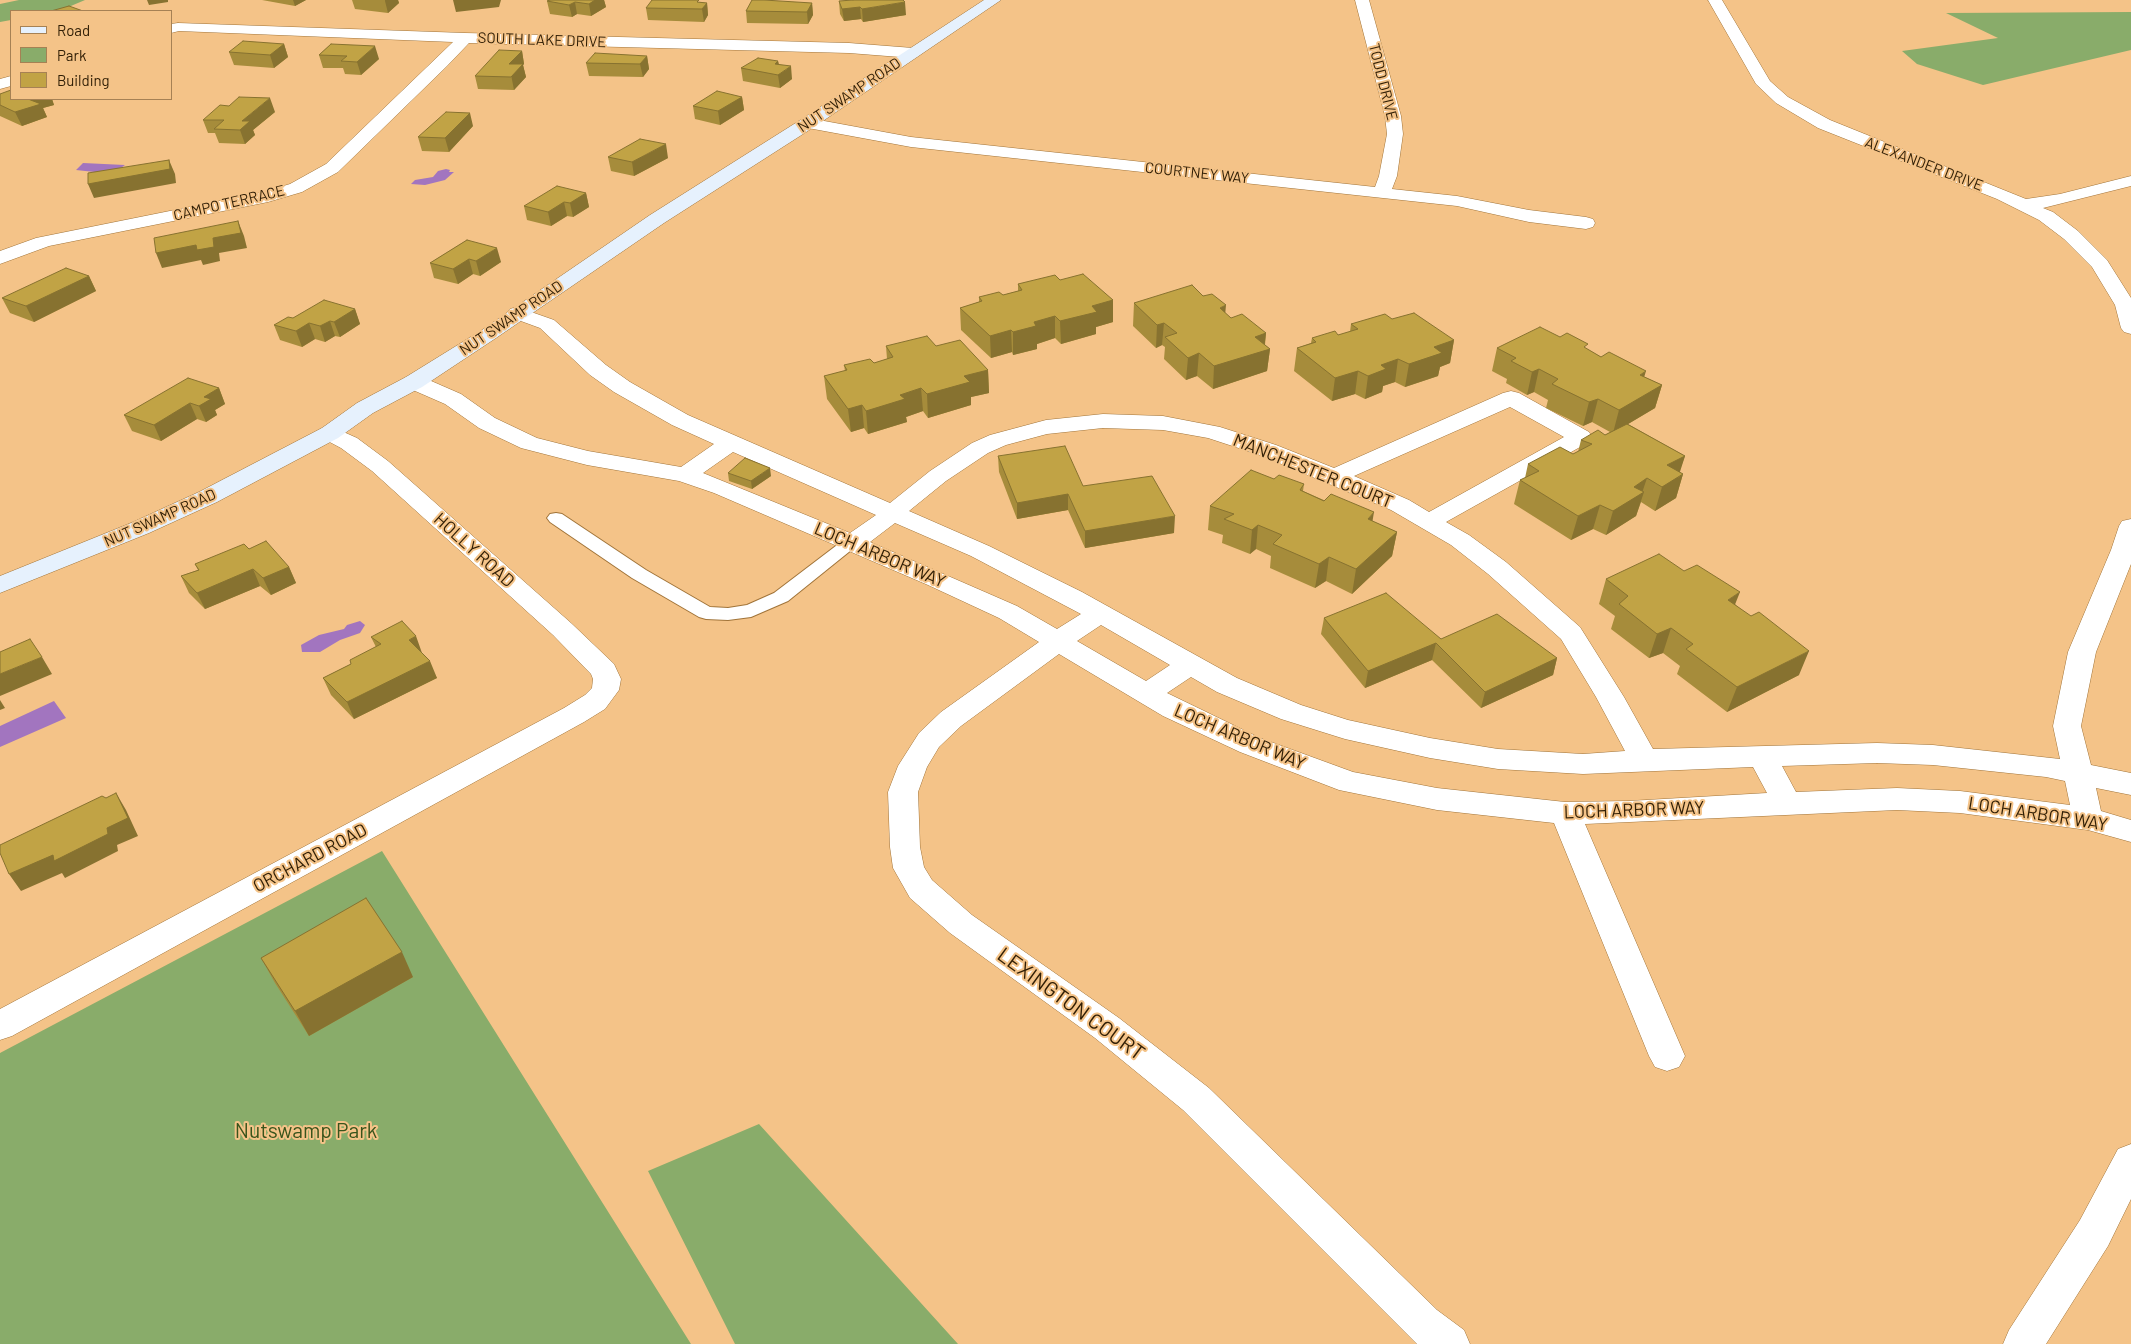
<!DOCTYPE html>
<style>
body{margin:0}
#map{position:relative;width:2131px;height:1344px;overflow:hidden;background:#f4c388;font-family:Barlow,sans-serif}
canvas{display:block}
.legend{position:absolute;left:10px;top:10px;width:162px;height:90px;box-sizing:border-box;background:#f4c388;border:1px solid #a68154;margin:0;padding:6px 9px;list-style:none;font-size:15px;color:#301e05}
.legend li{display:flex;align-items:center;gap:10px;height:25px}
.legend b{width:25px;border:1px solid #a68154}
</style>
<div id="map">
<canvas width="2131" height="1344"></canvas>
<ul class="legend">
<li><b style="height:6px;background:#e6f1fd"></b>Road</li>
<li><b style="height:14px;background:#89ac6a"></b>Park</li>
<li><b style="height:14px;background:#c1a345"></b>Building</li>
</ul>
</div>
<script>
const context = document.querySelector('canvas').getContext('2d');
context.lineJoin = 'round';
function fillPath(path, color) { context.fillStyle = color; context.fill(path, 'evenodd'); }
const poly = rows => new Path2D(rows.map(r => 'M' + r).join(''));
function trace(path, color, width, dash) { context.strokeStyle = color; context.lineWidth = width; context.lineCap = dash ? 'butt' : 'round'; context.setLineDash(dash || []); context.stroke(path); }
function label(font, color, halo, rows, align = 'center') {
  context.font = font + ' Barlow,sans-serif'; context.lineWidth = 4; context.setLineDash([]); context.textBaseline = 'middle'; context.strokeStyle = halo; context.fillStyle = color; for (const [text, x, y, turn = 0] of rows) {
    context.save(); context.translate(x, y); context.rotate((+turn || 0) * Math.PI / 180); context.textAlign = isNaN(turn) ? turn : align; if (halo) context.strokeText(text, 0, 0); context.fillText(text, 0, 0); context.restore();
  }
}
fillPath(poly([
 [19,0,85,0,59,11,11,11,11,20,0,22,0,4],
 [2131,12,2131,50,1983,85,1917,64,1902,51,1998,38,1946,13],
 [382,851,691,1344,0,1344,0,1053],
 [759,1124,958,1344,735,1344,648,1171]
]), '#89ac6a');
fillPath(poly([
 [83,163,125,165,118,170,104,173,76,170],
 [446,169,450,170,449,172,454,172,445,180,425,185,411,184,415,180,433,177,438,171],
 [360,621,365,625,360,633,340,640,320,652,302,652,301,645,319,635,344,629,347,625],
 [54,701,66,718,0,747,0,726]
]), '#a275bf');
const service = poly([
 [556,513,562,514,646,570,710,607,728,608,747,605,774,593,845,539,851,537,857,539,860,543,788,601,751,617,728,620,706,619,699,617,632,578,550,522,547,518,550,514,556,513]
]);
const minor = poly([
 [1355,0,1369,0,1401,116,1403,134,1397,176,1392,189,1457,196,1529,210,1586,217,1593,219,1595,223,1593,227,1586,229,1529,222,1457,206,911,147,808,128,802,127,800,123,802,119,808,118,911,137,1375,187,1379,176,1387,134,1385,116,1355,0],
 [1708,0,1722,0,1770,81,1788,97,1830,120,2026,199,2060,194,2131,176,2131,186,2043,208,2053,212,2078,231,2107,260,2131,298,2131,334,2124,332,2121,328,2115,305,2092,267,2064,239,2039,220,1997,199,1818,128,1776,103,1756,84,1708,0],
 [178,23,465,33,849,43,913,48,918,50,921,53,918,56,913,58,849,53,469,43,447,66,338,172,302,192,268,202,49,246,0,264,0,251,36,238,264,192,290,184,326,164,453,42,179,31,171,33,171,24,178,23],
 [11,76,11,86,0,89,0,79,11,76],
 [517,307,554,320,606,365,630,382,688,415,890,503,930,471,972,443,990,435,1046,420,1103,414,1163,416,1220,427,1276,445,1334,468,1503,393,1511,391,1519,393,1589,432,1592,437,1589,442,1446,522,1469,535,1506,562,1580,627,1624,697,1653,749,1877,743,1933,745,2060,759,2053,726,2068,652,2111,550,2119,526,2122,521,2131,519,2131,564,2096,652,2081,726,2091,765,2131,773,2131,795,2096,788,2101,811,2131,820,2131,842,2088,830,1960,813,1897,810,1585,824,1685,1056,1679,1067,1667,1071,1655,1067,1649,1056,1554,823,1437,810,1339,790,1240,752,1163,716,1059,654,961,726,939,747,927,767,918,792,920,847,924,867,932,880,972,915,1119,1018,1209,1088,1437,1310,1464,1330,1470,1344,1417,1344,1183,1110,1095,1038,950,933,910,898,893,868,890,847,888,792,898,766,919,733,941,712,1039,642,999,618,928,585,714,493,679,481,587,465,521,448,479,428,445,404,406,387,403,382,406,377,414,375,422,377,461,394,495,418,537,438,588,451,681,467,714,444,672,425,614,392,590,375,540,328,510,317,507,313,510,309,517,307],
 [1510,407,1564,437,1429,512,1409,500,1354,476,1510,407],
 [1103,428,1163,430,1208,438,1260,455,1391,510,1451,545,1488,574,1561,639,1596,697,1625,751,1583,754,1498,749,1430,738,1348,720,1301,705,1237,678,1082,592,989,546,909,511,946,481,988,453,1006,445,1047,434,1103,428],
 [733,452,876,515,850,533,703,473,733,452],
 [895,523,971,556,1081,614,1057,629,1017,606,870,542,895,523],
 [1101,625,1170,665,1146,681,1077,641,1101,625],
 [1191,677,1217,692,1281,719,1345,739,1430,758,1498,769,1583,774,1753,767,1767,793,1629,801,1565,802,1437,788,1353,772,1260,738,1167,693,1191,677],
 [1877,763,1933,765,2046,777,2065,781,2070,805,1960,791,1897,788,1796,792,1782,766,1877,763],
 [330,426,357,438,388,461,571,623,614,664,621,679,619,690,605,709,584,722,12,1036,0,1040,0,1009,564,708,585,695,592,688,593,679,591,674,553,635,372,471,341,448,322,438,319,433,322,428,330,426],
 [2131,1144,2131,1199,2108,1246,2046,1344,2003,1344,2009,1330,2080,1220,2118,1149,2131,1144]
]);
const secondary = poly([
 [984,0,1001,0,814,127,664,223,496,338,422,387,373,413,338,438,217,502,149,533,0,593,0,576,131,523,199,492,322,428,357,403,406,377,482,330,650,215,802,119,984,0]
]);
trace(service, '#a17439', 2);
trace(minor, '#a17439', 1);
trace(secondary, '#a17439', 1);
fillPath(service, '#fff');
fillPath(minor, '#fff');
fillPath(secondary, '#e6f1fd');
fillPath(poly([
 [262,0,306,0,295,6],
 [352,0,398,0,399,3,388,13,355,9],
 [550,0,604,0,606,7,591,16,577,14,572,17,550,14,547,1],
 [839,1,906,15,863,22,861,19,844,21,840,14],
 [699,2,707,3,708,15,704,22,648,20,646,8],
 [812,3,813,15,808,24,747,23,746,11],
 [284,44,288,57,274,68,234,65,229,52],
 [331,44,379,59,361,75,345,74,343,68,323,68,319,55],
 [522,51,524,64,523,65,526,77,514,90,478,89,475,76],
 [647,56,649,69,643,77,589,76,586,63],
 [778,61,779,64,792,79,780,88,743,81,741,68],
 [0,94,11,99,52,99,54,105,43,108,47,117,22,126,0,116],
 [742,97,744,110,720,125,695,119,693,106],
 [275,112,253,130,255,135,245,144,219,143,215,133,208,133,203,120],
 [473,126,449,152,422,151,418,137],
 [608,157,668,158,634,176,611,171],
 [586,193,589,207,573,217,567,216,551,226,527,220,524,206],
 [467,240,501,262,480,276,473,274,458,284,434,278,430,263],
 [89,276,96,291,34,322,10,313,2,298],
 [1060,280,1113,300,1113,322,1096,327,1096,334,1061,344,1055,338,1037,344,1037,349,1013,355,1012,352,991,358,961,330,960,308,979,302,979,297,1003,295,1018,291,1018,284],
 [1203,296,1231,318,1266,333,1265,345,1270,349,1267,371,1213,389,1197,376,1186,380,1164,359,1165,347,1162,345,1156,348,1133,326,1134,303],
 [355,309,360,324,340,337,335,336,325,342,315,339,302,347,280,340,274,325,293,318],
 [1392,319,1454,340,1450,363,1440,367,1438,376,1405,387,1395,382,1383,386,1382,392,1365,399,1355,394,1332,401,1294,371,1297,348,1311,343,1312,338,1338,335,1350,332,1351,324],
 [886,346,936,346,988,370,989,393,971,397,971,405,928,418,923,411,906,417,907,422,868,434,864,428,851,432,827,399,824,376,845,371,844,365,874,363,887,359],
 [1497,348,1587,349,1601,357,1662,385,1655,408,1628,424,1685,456,1679,472,1683,474,1676,498,1655,511,1641,502,1636,516,1606,535,1593,529,1571,540,1514,504,1520,480,1525,478,1528,464,1573,454,1578,452,1581,440,1605,435,1610,432,1592,422,1583,426,1546,408,1548,400,1534,392,1527,395,1506,383,1507,379,1492,371],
 [219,388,225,404,215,410,217,415,206,422,197,419,161,441,132,431,124,415],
 [998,456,1083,486,1174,533,1085,548,1068,510,1017,519,999,472],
 [728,473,771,476,752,489,729,481],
 [1274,479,1304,484,1303,491,1397,532,1392,556,1352,594,1326,581,1315,588,1270,568,1271,556,1256,549,1250,554,1222,543,1223,535,1208,530,1210,506],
 [249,549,289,567,296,583,271,595,260,586,205,609,189,593,181,576,198,570,195,564],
 [1606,579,1735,604,1799,675,1727,712,1677,674,1680,666,1663,653,1649,658,1611,629,1615,616,1599,604],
 [1324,618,1441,639,1557,658,1553,675,1481,708,1432,660,1365,688,1321,634],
 [371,637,422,653,437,678,354,719,331,695,323,678,351,664,376,647],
 [261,958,413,977,309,1036,275,983]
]), '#a68c3b');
fillPath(poly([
 [147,0,168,0,168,2,149,5],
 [293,0,306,0,295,6],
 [385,0,398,0,399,3,388,13,385,1],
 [453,0,501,0,499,7,456,12],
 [595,0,604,0,606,7,591,16,589,4],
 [575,2,577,14,572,17,569,5],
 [905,2,906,15,863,22,862,9],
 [707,3,708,15,704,22,702,9],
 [812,3,813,15,808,24,807,12],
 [860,7,861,19,844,21,842,9],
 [284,44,288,57,274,68,270,55],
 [375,46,379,59,361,75,357,62],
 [522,51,524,64,523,65,526,77,514,90,509,64],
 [647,56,649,69,643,77,640,64],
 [778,61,780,74,791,66,792,79,780,88,778,75,775,64],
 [742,97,744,110,720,125,718,111],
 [270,98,275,112,253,130,255,135,245,144,240,130,242,121],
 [26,99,52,99,54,105,43,108,47,117,22,126,15,112],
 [470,113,473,126,449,152,445,138],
 [666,144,668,158,634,176,632,162],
 [169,160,175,174,176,183,94,198,88,184],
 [586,193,589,207,573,217,570,203],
 [564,202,567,216,551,226,548,212],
 [238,221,244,236,247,248,219,253,220,261,203,265,201,260,162,268,156,253,213,238],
 [497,248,501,262,480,276,476,261],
 [469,259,473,274,458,284,453,269],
 [89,276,96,291,34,322,26,306],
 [1113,300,1113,322,1096,327,1096,334,1061,344,1060,321,1092,306],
 [1226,305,1224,327,1220,308],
 [355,309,360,324,340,337,334,322],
 [1055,316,1055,338,1037,344,1037,349,1013,355,1013,332,1034,322],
 [330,321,335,336,325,342,320,326],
 [309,323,315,339,302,347,296,331],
 [1164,323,1162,345,1156,348,1157,325],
 [1011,330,1012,352,991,358,990,336],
 [1266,333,1264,350,1270,349,1267,371,1213,389,1214,366,1255,337],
 [1454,340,1450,363,1440,367,1438,376,1405,387,1409,364,1434,347],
 [1199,353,1197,376,1186,380,1188,358],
 [1398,359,1395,382,1383,386,1382,392,1365,399,1368,376,1381,365],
 [1539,369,1534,392,1527,395,1532,372],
 [988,370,989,393,971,397,971,405,928,418,927,394,964,376],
 [1358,371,1355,394,1332,401,1335,378],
 [1646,371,1639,394,1640,375],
 [1662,385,1655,408,1613,433,1619,410],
 [219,388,225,404,215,410,217,415,206,422,199,406,204,397],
 [921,388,923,411,906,417,907,422,868,434,866,411,900,395],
 [1598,399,1592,422,1583,426,1589,402],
 [190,403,197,419,161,441,154,425],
 [862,405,864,428,851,432,848,409],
 [1685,456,1678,478,1683,474,1676,498,1655,511,1662,487,1667,465],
 [770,468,771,476,752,489,751,481],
 [1647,478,1642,493,1644,492,1636,516,1606,535,1613,511,1634,487],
 [1068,494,1068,510,1017,519,1017,503],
 [1600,505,1593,529,1571,540,1578,516],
 [1374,512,1370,536,1368,519],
 [1175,516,1174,533,1085,548,1085,531],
 [1258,525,1256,549,1250,554,1252,530],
 [1397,532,1392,556,1352,594,1356,569],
 [1329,557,1326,581,1315,588,1319,564],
 [289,567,296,583,271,595,263,578],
 [253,569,260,586,205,609,197,593],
 [1740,592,1730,617,1728,600],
 [1671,628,1663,653,1649,658,1657,634],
 [416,636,422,653,416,657,409,640],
 [1436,643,1432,660,1365,688,1368,671],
 [1809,651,1799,675,1727,712,1737,687],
 [42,657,52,674,0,696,0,674],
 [1557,658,1553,675,1481,708,1485,692],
 [430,661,437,678,354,719,347,702],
 [0,700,5,708,0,710],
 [116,793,126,810,138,836,117,845,118,851,65,878,62,873,21,891,9,874,107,828],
 [402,952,413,977,309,1036,295,1011]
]), '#877230');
const building = poly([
 [550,0,595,0,589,4,575,2,569,5,547,1,550,0],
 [652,0,699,0,697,2,707,3,702,9,646,8,652,0],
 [752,0,764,0,812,3,807,12,746,11,752,0],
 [853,0,903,0,905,2,862,9,860,7,842,9,839,1,853,0],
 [69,6,83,11,51,11,69,6],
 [243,41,284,44,270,55,229,52,243,41],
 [331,44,375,46,357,62,341,61,347,56,319,55,331,44],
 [499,50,522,51,509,64,523,64,511,77,475,76,499,50],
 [595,53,647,56,640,64,586,63,595,53],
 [758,58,778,61,775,64,791,66,778,75,741,68,758,58],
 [11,90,11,99,28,99,41,104,15,112,0,105,0,94,11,90],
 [717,91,742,97,718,111,693,106,717,91],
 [239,97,270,98,242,121,250,121,240,130,214,129,224,120,203,120,220,105,229,106,239,97],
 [446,112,470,113,445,138,418,137,446,112],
 [640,139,666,144,632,162,608,157,640,139],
 [169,160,170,169,88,184,88,173,169,160],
 [557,186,586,193,570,203,564,202,548,212,524,206,557,186],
 [238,221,241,233,213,238,214,247,197,250,196,245,156,253,154,238,238,221],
 [467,240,497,248,476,261,469,259,453,269,430,263,467,240],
 [66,268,89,276,26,306,2,298,66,268],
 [1083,274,1113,300,1092,306,1097,312,1060,321,1055,316,1034,322,1036,326,1013,332,1011,330,990,336,960,308,982,301,979,297,999,292,1003,295,1022,290,1018,284,1055,275,1060,280,1083,274],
 [1192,285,1203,296,1212,294,1226,305,1220,308,1231,318,1242,314,1266,333,1255,337,1270,349,1214,366,1199,353,1188,358,1165,337,1177,333,1164,323,1157,325,1134,303,1192,285],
 [324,300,355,309,334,322,330,321,320,326,309,323,296,331,274,325,288,317,293,318,324,300],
 [1414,313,1454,340,1434,347,1442,353,1409,364,1398,359,1381,365,1386,369,1368,376,1358,371,1335,378,1297,348,1316,342,1312,338,1335,331,1338,335,1358,329,1351,324,1385,314,1392,319,1414,313],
 [1540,327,1560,337,1567,333,1588,344,1584,347,1601,357,1609,352,1646,371,1640,375,1662,385,1619,410,1598,399,1589,402,1552,384,1558,379,1539,369,1532,372,1511,361,1516,358,1497,348,1540,327],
 [927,336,936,346,960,340,988,370,964,376,970,382,927,394,921,388,900,395,905,399,866,411,862,405,848,409,824,376,847,370,844,365,870,359,874,363,893,357,886,346,927,336],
 [188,378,219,388,204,397,211,399,199,406,190,403,154,425,124,415,188,378],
 [1627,424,1685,456,1667,465,1683,474,1662,487,1647,478,1634,487,1644,492,1613,511,1600,505,1578,516,1520,480,1539,471,1528,464,1560,447,1573,454,1592,444,1581,440,1598,430,1605,435,1627,424],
 [1065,446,1083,486,1152,476,1175,516,1085,531,1068,494,1017,503,998,456,1065,446],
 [745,458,770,468,751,481,728,473,745,458],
 [1251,470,1274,479,1279,475,1304,484,1300,490,1324,501,1331,494,1374,512,1368,519,1397,532,1356,569,1329,557,1319,564,1273,544,1282,535,1258,525,1252,530,1224,519,1234,514,1210,506,1251,470],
 [266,541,289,567,263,578,253,569,197,593,181,576,199,570,195,564,244,544,249,549,266,541],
 [1659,554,1684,571,1697,565,1740,592,1728,600,1751,616,1759,612,1809,651,1737,687,1686,649,1693,644,1671,628,1657,634,1619,604,1628,596,1606,579,1659,554],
 [1386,593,1441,639,1497,614,1557,658,1485,692,1436,643,1368,671,1324,618,1386,593],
 [402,621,416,636,409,640,430,661,347,702,323,678,351,664,350,660,381,644,371,637,402,621],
 [30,639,42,657,0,674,0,652,30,639],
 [116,793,128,818,107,828,108,834,54,861,53,855,9,874,0,853,0,845,102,796,106,798,116,793],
 [366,898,402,952,295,1011,261,958,366,898]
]);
fillPath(building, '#c1a345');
trace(building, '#877230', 1);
label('15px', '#301e05', '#f4c388', [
 ["SOUTH LAKE DRIVE",542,40,2],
 ["TODD DRIVE",1383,82,76],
 ["NUT SWAMP ROAD",849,95,-34],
 ["ALEXANDER DRIVE",1924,164,21],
 ["COURTNEY WAY",1197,173,6],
 ["CAMPO TERRACE",229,203,-13],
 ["NUT SWAMP ROAD",511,318,-34],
 ["NUT SWAMP ROAD",160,518,-24]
]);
label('18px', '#301e05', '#f4c388', [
 ["MANCHESTER COURT",1313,471,22],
 ["HOLLY ROAD",474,550,42],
 ["LOCH ARBOR WAY",880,555,23],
 ["LOCH ARBOR WAY",1240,737,23],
 ["LOCH ARBOR WAY",1634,810,-2],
 ["LOCH ARBOR WAY",2038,814,9],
 ["ORCHARD ROAD",310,858,-28]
]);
label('21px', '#301e05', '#f4c388', [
 ["LEXINGTON COURT",1071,1004,36]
]);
label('21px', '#38541c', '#f4c388', [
 ["Nutswamp Park",306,1131]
]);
</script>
